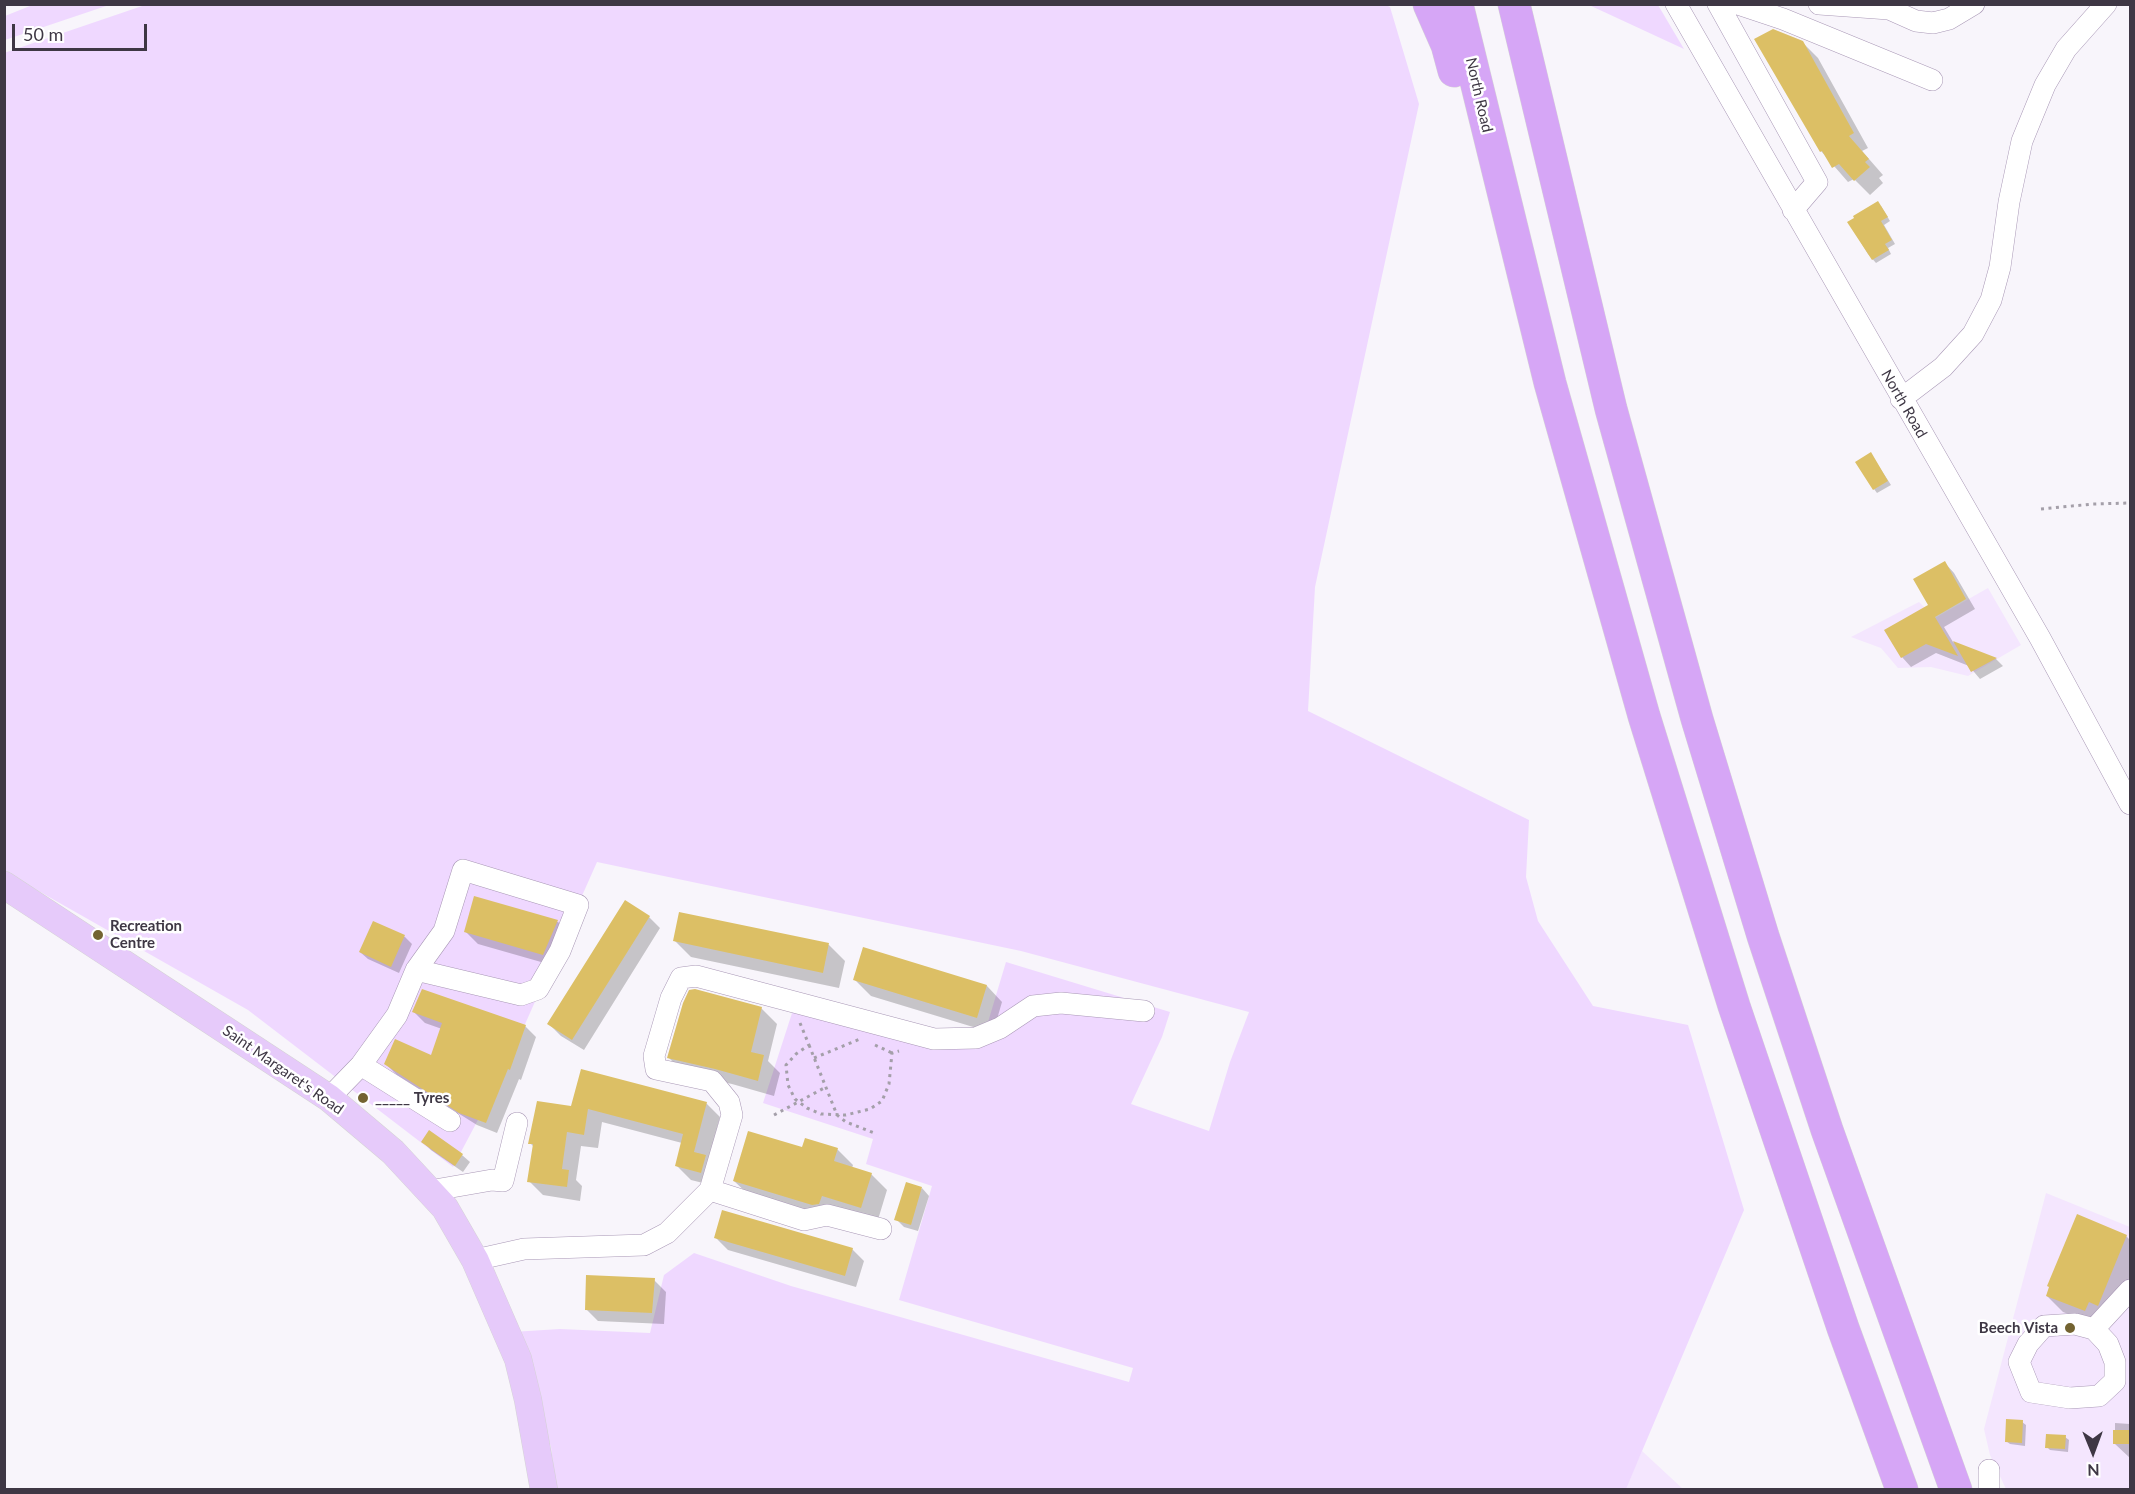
<!DOCTYPE html>
<style>
body{margin:0}
#map{position:relative;width:2135px;height:1494px;overflow:hidden;background:#f8f5fb;font-family:Lato,sans-serif}
canvas{display:block}
.frame{position:absolute;inset:0;border:6px solid #3e3744;pointer-events:none}
.north{position:absolute;left:2063px;top:1422px;width:60px;height:60px;-webkit-text-stroke:4px #fff;paint-order:stroke;rotate:179deg;font-size:16px;font-weight:700;line-height:24px;text-align:center;color:#3e3744}
.north::after{content:'';display:block;margin:auto;width:21px;height:27px;background:#3e3744;clip-path:polygon(50% 0,100% 100%,50% 72%,0 100%)}
.scale{position:absolute;left:12px;top:24px;width:135px;height:27px;box-sizing:border-box;border:3px solid #3e3744;border-top:0;padding-left:8px;font-size:18px;line-height:21px;white-space:nowrap;color:#3e3744;-webkit-text-stroke:4px #fff;paint-order:stroke}
</style>
<div id="map">
<canvas width="2135" height="1494"></canvas>
<div class="frame"></div>
<div class="north">N</div>
<div class="scale">50 m</div>
</div>
<script>
const context = document.querySelector('canvas').getContext('2d');
context.lineJoin = 'round';
function fillPath(path, color) { context.fillStyle = color; context.fill(path, 'evenodd'); }
const poly = rows => new Path2D(rows.map(r => 'M' + r).join(''));
function trace(path, color, width, dash) { context.strokeStyle = color; context.lineWidth = width; context.lineCap = dash ? 'butt' : 'round'; context.setLineDash(dash || []); context.stroke(path); }
function label(font, color, halo, rows, align = 'center') {
  context.font = font + ' Lato,sans-serif'; context.lineWidth = 5; context.setLineDash([]); context.textBaseline = 'middle'; context.strokeStyle = halo; context.fillStyle = color; for (const [text, x, y, turn = 0] of rows) {
    context.save(); context.translate(x, y); context.rotate((+turn || 0) * Math.PI / 180); context.textAlign = isNaN(turn) ? turn : align; if (halo) context.strokeText(text, 0, 0); context.fillText(text, 0, 0); context.restore();
  }
}
fillPath(poly([
 [1988,588,2021,645,1968,676,1931,667,1898,668,1881,648,1851,637,1919,602,1935,618],
 [2046,1193,2130,1227,2130,1489,2006,1489,1990,1455,1984,1429],
 [1642,1451,1683,1489,1624,1490]
]), '#f4e6fe');
fillPath(poly([
 [35,4,109,4,109,5,5,40,5,16],
 [148,4,1384,4,1390,7,1419,104,1315,587,1308,711,1529,820,1526,877,1538,921,1593,1006,1688,1025,1744,1210,1626,1489,556,1489,551,1447,512,1332,560,1329,650,1333,664,1275,694,1253,791,1286,1129,1382,1133,1368,899,1300,932,1186,866,1164,873,1139,763,1103,793,1010,982,1042,1006,962,1170,1012,1162,1037,1131,1104,1209,1131,1230,1062,1249,1012,1021,951,597,862,506,1067,453,1167,248,1010,5,872,4,53],
 [1589,5,1658,5,1684,49]
]), '#efd8ff');
fillPath(poly([
 [1802,42,1818,58,1868,148,1862,151,1883,175,1879,178,1883,183,1870,195,1854,179,1848,182,1821,151],
 [1881,206,1890,221,1884,225,1895,244,1888,248,1891,254,1876,263,1868,254,1849,223],
 [1871,454,1891,485,1877,493,1874,489],
 [1945,563,1954,573,1975,609,1944,627,1953,642,1996,659,2003,666,1980,679,1969,666,1936,653,1911,667,1902,657,1930,606],
 [476,898,558,922,569,933,555,966,478,944,466,932],
 [680,914,829,945,845,961,839,988,691,957,675,941],
 [649,917,660,928,584,1050,561,1036,549,1024],
 [374,923,405,937,412,944,399,973,368,959,360,952],
 [855,980,987,986,1002,1002,993,1033,871,996],
 [761,1008,777,1024,768,1061,780,1073,774,1096,732,1084,685,1074,669,1058],
 [414,1012,525,1026,536,1037,521,1080,519,1079,497,1133,477,1125,397,1075,386,1064,432,1057,442,1029,425,1023],
 [706,1103,720,1117,709,1160,715,1186,691,1180,677,1166,682,1143,602,1122,598,1148,581,1146,576,1180,582,1186,580,1201,543,1195,529,1181,534,1147,530,1143,572,1108],
 [423,1142,462,1155,470,1162,463,1172,431,1150],
 [803,1149,837,1149,853,1165,852,1168,871,1174,887,1190,877,1223,835,1219,750,1196,734,1181],
 [922,1188,929,1196,918,1231,904,1227,896,1219],
 [2126,1236,2130,1240,2130,1281,2101,1326,2063,1312,2047,1296],
 [716,1238,852,1249,864,1261,856,1287,728,1250],
 [654,1280,666,1292,664,1324,598,1321,586,1309],
 [2022,1422,2026,1425,2025,1446,2010,1444,2006,1441],
 [2115,1423,2130,1424,2130,1458,2115,1444],
 [2065,1437,2069,1440,2068,1452,2050,1450,2047,1447]
]), '#0003');
fillPath(poly([
 [1773,29,1803,41,1854,133,1849,136,1869,159,1865,162,1870,167,1854,181,1839,164,1832,168,1822,151,1820,152,1754,39],
 [1878,201,1888,217,1881,221,1892,240,1885,244,1889,250,1872,260,1847,222,1854,218,1853,216],
 [1871,452,1888,481,1873,490,1855,462],
 [1945,561,1966,599,1935,617,1958,656,1926,644,1901,658,1884,630,1928,605,1913,579],
 [1953,641,1997,658,1971,672],
 [474,896,558,920,543,955,464,932],
 [625,900,650,916,572,1040,547,1024],
 [679,912,829,943,823,973,673,941],
 [373,921,405,935,391,967,359,952],
 [863,947,987,985,977,1018,853,980],
 [422,989,526,1025,510,1070,508,1069,486,1123,459,1113,384,1064,395,1039,431,1055,442,1023,412,1012],
 [695,989,762,1007,751,1052,764,1055,758,1081,715,1069,667,1058,683,1003,689,990],
 [581,1069,707,1102,694,1152,706,1155,701,1173,675,1166,683,1134,588,1109,584,1135,567,1132,562,1169,569,1170,567,1187,527,1182,533,1144,528,1144,537,1101,571,1106],
 [429,1130,463,1154,455,1166,421,1142],
 [748,1131,802,1147,805,1138,838,1148,834,1161,872,1173,861,1208,822,1196,819,1204,812,1205,733,1181],
 [906,1182,922,1187,911,1225,894,1220],
 [722,1210,853,1248,845,1276,714,1238],
 [2077,1214,2127,1235,2098,1306,2089,1302,2085,1311,2046,1296,2049,1287,2047,1286],
 [586,1275,655,1278,652,1313,585,1310],
 [2006,1419,2023,1420,2022,1443,2005,1442],
 [2113,1430,2130,1430,2130,1444,2113,1444],
 [2046,1434,2066,1435,2065,1449,2045,1448]
]), '#dcbf65');
const minor = poly([
 [1676,4,2040,638,2130,804],
 [1718,4,1817,182,1793,210],
 [1738,4,1783,19,1932,80],
 [1819,4,1889,9,1916,21,1933,23,1949,19,1974,4],
 [1901,399,1943,367,1973,334,1991,300,2000,267,2009,202,2022,141,2045,85,2066,49,2106,4],
 [361,1065,450,1121],
 [329,1098,361,1065,397,1015,416,970,444,931,463,870,578,905,560,951,538,989,521,995,416,970],
 [710,1190,804,1220,827,1215,881,1229],
 [429,1191,492,1180,503,1181,517,1123],
 [475,1260,524,1249,644,1245,667,1233,710,1190,732,1115,729,1102,712,1081,656,1069,654,1056,671,998,681,978,696,976,934,1039,976,1038,1000,1028,1033,1006,1061,1003,1144,1011],
 [2075,1324,2094,1329,2108,1344,2115,1362,2115,1381,2099,1396,2070,1398,2031,1392,2019,1362,2028,1344,2044,1326,2075,1324],
 [2094,1329,2130,1290],
 [1989,1470,1989,1490]
]);
const major = poly([
 [4,885,329,1098,393,1152,445,1208,475,1260,518,1359,528,1400,544,1490]
]);
const highway = poly([
 [1429,4,1447,45,1454,71],
 [1457,4,1550,383,1644,716,1734,1006,1843,1328,1902,1490],
 [1514,4,1611,409,1697,719,1763,936,1827,1130,1956,1490]
]);
trace(minor, '#a998b6', 22);
trace(major, '#d5d3d6', 28);
trace(highway, '#d5d3d6', 33);
trace(poly([
 [2041,509,2093,504,2130,503],
 [800,1023,809,1045,796,1054,786,1065,788,1085,795,1099,807,1108,821,1114,846,1115,870,1109,882,1101,889,1084,892,1053,899,1051],
 [809,1045,837,1115,846,1122,877,1134],
 [875,1045,892,1053],
 [814,1058,860,1039],
 [774,1115,826,1087]
]), '#a49fa9', 3, [3, 4.5]);
trace(minor, '#fff', 21);
trace(major, '#e6cafa', 27);
trace(highway, '#d6a6f6', 32);
for (const [x, y, r, color] of [
 [98,935,6,"#736331"],
 [363,1098,6,"#736331"],
 [2070,1328,6,"#736331"]
]) { const dot = new Path2D(); dot.arc(x, y, r, 0, 2 * Math.PI); context.fillStyle = color; context.fill(dot); trace(dot, '#fff', 2); }
label('15px', '#3e3744', '#fff', [
 ["North Road",1479,95,77],
 ["North Road",1904,404,60],
 ["Saint Margaret's Road",283,1070,35]
]);
label('bold 15px', '#3e3744', '#fff', [
 ["Recreation",110,926],
 ["Centre",110,943],
 ["_____ Tyres",375,1098],
 ["Beech Vista",2058,1328,"right"]
], 'left');
</script>
